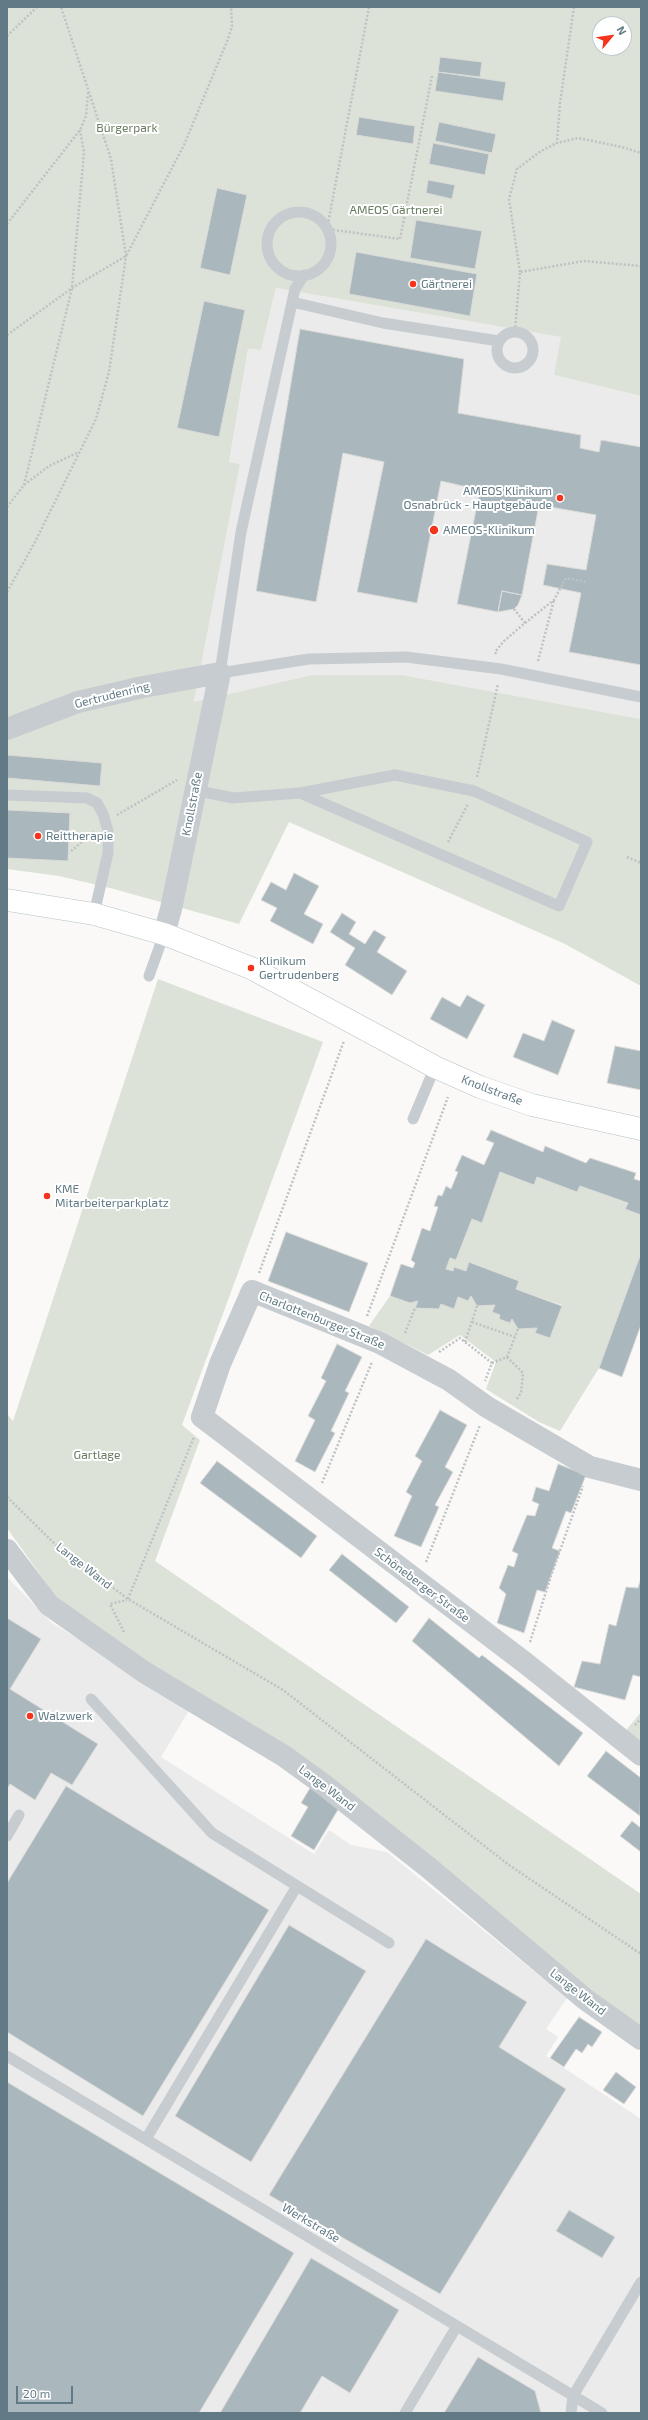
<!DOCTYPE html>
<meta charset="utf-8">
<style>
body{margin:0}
#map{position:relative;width:648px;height:2420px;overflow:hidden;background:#faf9f7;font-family:"Exo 2",sans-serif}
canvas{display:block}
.frame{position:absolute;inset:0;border:8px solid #617a85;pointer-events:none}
.north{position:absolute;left:592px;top:16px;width:40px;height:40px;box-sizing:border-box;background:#fff;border:1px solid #c0cace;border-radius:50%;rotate:61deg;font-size:11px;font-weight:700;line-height:16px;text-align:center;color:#617a85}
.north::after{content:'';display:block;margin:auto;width:14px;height:18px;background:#f4341c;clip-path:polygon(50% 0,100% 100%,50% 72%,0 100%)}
.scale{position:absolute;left:16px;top:2386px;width:57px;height:18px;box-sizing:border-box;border:2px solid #617a85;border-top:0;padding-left:5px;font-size:12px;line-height:14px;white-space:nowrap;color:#617a85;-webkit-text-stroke:3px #fff;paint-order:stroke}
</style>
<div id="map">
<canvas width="648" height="2420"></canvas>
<div class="frame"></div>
<div class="north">N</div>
<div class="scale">20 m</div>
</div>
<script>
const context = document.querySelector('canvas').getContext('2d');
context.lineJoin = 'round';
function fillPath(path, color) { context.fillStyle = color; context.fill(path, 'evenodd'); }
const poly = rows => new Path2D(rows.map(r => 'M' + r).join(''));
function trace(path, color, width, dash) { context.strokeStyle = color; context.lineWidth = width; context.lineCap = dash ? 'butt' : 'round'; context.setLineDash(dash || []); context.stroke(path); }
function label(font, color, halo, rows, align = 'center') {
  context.font = font + ' "Exo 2",sans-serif'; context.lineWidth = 4; context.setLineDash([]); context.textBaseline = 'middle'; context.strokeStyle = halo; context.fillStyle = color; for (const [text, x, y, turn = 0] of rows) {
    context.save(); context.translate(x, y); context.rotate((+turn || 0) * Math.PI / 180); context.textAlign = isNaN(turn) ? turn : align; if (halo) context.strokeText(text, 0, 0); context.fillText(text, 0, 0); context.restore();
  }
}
fillPath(poly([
 [276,288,562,337,554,375,641,396,641,719,402,675,194,703,240,464,229,462,248,349,261,350],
 [7,1577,52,1623,191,1707,161,1757,314,1854,329,1830,351,1845,387,1852,567,1998,546,2029,558,2037,546,2056,641,2119,641,2413,7,2413]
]), '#eaebea');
fillPath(poly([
 [7,7,641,7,641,396,554,375,561,337,276,288,261,350,248,349,229,462,240,464,194,702,313,675,402,675,641,719,641,986,565,944,289,822,239,924,114,889,59,876,7,869],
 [600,24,624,24,624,48,600,48],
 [158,979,323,1042,182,1425,200,1440,155,1561,641,1894,641,2028,61,1604,7,1528,7,1414,13,1421],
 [500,1172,534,1185,537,1177,577,1192,580,1186,627,1203,625,1209,641,1215,641,1253,599,1368,560,1431,539,1422,486,1389,496,1362,460,1335,428,1355,369,1326,390,1296,410,1303,418,1301,416,1308,439,1309,441,1304,458,1297,468,1301,471,1296,477,1306,495,1305,492,1312,500,1315,499,1319,510,1323,512,1319,537,1328,535,1333,550,1338,562,1305,516,1289,519,1281,470,1262,466,1271,454,1267,453,1271,446,1269,450,1258,456,1260,472,1219,482,1223],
 [641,1712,641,1745,624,1733]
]), '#dce2d8');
const building = poly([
 [440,57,482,62,480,77,438,72,440,57],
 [438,72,506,82,503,101,435,91,438,72],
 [359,117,415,126,413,144,356,135,359,117],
 [439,122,496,134,492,153,435,141,439,122],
 [433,143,489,154,485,175,429,164,433,143],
 [428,180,455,185,452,199,426,193,428,180],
 [217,188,247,195,230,275,200,268,217,188],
 [416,220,482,231,475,269,410,258,416,220],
 [356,252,477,274,470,316,349,294,356,252],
 [204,301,245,310,219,437,177,428,204,301],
 [300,329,464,359,458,413,581,435,580,448,599,452,601,440,641,447,641,665,569,652,581,593,543,585,547,564,586,570,596,515,539,505,522,595,502,591,498,612,457,604,480,490,441,481,417,603,357,592,384,462,343,453,316,602,256,591,300,329],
 [502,591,522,595,518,605,514,609,498,612,502,591],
 [7,755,102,763,100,786,7,778,7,755],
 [7,810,70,813,68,861,7,858,7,810],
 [294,873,319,886,304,914,323,924,313,944,270,921,277,908,261,900,271,882,286,890,294,873],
 [342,913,356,922,349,934,365,944,374,930,386,937,377,952,407,971,392,995,345,965,355,948,330,932,342,913],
 [467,995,485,1005,467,1039,430,1019,442,997,460,1007,467,995],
 [552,1020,575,1030,558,1075,513,1057,523,1033,544,1041,552,1020],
 [615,1046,641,1051,641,1090,607,1083,615,1046],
 [491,1130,543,1152,545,1146,586,1163,590,1158,636,1173,634,1179,641,1181,641,1215,625,1209,628,1203,580,1186,577,1192,537,1177,534,1185,500,1172,482,1223,472,1219,456,1260,450,1258,446,1269,453,1271,454,1267,466,1271,469,1262,519,1281,516,1289,562,1306,550,1338,535,1333,537,1328,518,1329,512,1319,510,1323,499,1319,500,1315,492,1312,495,1305,477,1306,471,1296,468,1301,458,1297,454,1309,441,1304,439,1309,415,1308,418,1301,410,1303,390,1296,401,1264,413,1268,415,1263,411,1260,422,1228,430,1231,438,1207,434,1206,438,1195,442,1196,446,1186,451,1189,458,1172,455,1171,462,1155,484,1165,494,1143,486,1140,491,1130],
 [286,1232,368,1263,349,1312,268,1281,286,1232],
 [641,1253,641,1325,622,1377,599,1368,641,1253],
 [337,1344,362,1357,345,1391,349,1393,331,1431,335,1433,315,1472,295,1461,315,1420,308,1416,326,1381,321,1378,337,1344],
 [440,1410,467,1425,445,1467,453,1472,435,1505,439,1507,421,1547,394,1536,412,1496,406,1492,422,1461,415,1456,440,1410],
 [217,1461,317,1536,301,1558,200,1483,217,1461],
 [558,1464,586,1475,571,1513,566,1511,552,1548,560,1551,545,1592,537,1590,524,1633,497,1623,506,1594,499,1588,508,1565,514,1567,518,1554,512,1551,527,1515,535,1516,539,1504,532,1501,536,1487,549,1491,558,1464],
 [342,1554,409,1607,396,1623,329,1570,342,1554],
 [641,1578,641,1677,633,1675,625,1700,574,1687,582,1661,600,1664,609,1624,616,1626,626,1587,638,1588,641,1578],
 [7,1618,41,1639,10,1689,98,1744,72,1785,51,1773,35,1800,10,1784,7,1789,7,1618],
 [429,1618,479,1658,482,1655,583,1733,559,1766,412,1641,429,1618],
 [606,1751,641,1778,640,1816,587,1776,606,1751],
 [66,1786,269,1910,143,2116,7,2032,7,1883,66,1786],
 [310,1788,339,1808,314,1850,291,1836,308,1807,301,1803,310,1788],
 [632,1821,641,1828,641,1852,620,1836,632,1821],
 [289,1925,366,1971,251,2162,175,2116,289,1925],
 [426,1939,527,2002,499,2047,566,2089,440,2294,269,2195,426,1939],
 [579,2017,602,2032,592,2047,588,2044,582,2053,576,2049,564,2067,550,2058,579,2017],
 [616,2072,636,2087,624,2104,603,2090,616,2072],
 [7,2082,294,2253,199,2413,7,2413,7,2082],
 [569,2210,615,2237,602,2258,556,2231,569,2210],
 [311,2258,399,2310,350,2393,322,2376,300,2413,220,2413,311,2258],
 [478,2357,535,2391,541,2413,444,2413,478,2357]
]);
fillPath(building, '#aab7bc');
trace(building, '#dbdbd9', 1);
const secondary = poly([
 [7,900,94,914,164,934,251,968,435,1067,480,1087,532,1105,641,1129]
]);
trace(secondary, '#b8c0c4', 23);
trace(poly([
 [369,7,327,229,400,239,432,76],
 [574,7,560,103,557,143,578,138,622,147,641,153],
 [7,36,37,7],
 [7,224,80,130,86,116,88,92],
 [520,272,509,199,517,169,541,151,557,143],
 [515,331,520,272,584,261,641,266],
 [7,335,72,288,126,256,184,145,228,39,232,26,231,7],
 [24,485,72,288,84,152,80,130],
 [7,507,24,485,49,466,79,452],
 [7,592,35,542,96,419,109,372,126,256,111,159,61,7],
 [525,623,554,600,566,578,587,582],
 [496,654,495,652,504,641,525,623,514,609],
 [538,661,554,600],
 [477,777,498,684],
 [117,815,177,780],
 [448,842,468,804],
 [71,851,94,832],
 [627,857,641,863],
 [259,1273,344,1041],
 [367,1316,448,1097],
 [472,1322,515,1337],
 [405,1333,415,1308],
 [465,1342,477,1306],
 [439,1352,460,1338,492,1363,485,1381],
 [507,1357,523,1373,521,1393,516,1400],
 [492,1363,507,1357,518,1329],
 [322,1483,372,1362],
 [7,1497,58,1547,128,1599,283,1690,509,1865,641,1954],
 [426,1562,480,1425],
 [128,1599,194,1437],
 [124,1632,110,1604,127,1600],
 [530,1642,552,1573,583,1486],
 [635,1725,641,1719]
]), '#bec2c4', 2.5, [2, 2]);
trace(poly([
 '267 244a32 32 0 1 1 64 0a32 32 0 1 1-64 0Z',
 [304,275,295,289,241,532,220,673,309,659,406,657,501,669,641,697],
 [292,302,383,323,499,341],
 '497 350a18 18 0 1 1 36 0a18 18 0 1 1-36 0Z',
 [194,790,233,798,300,793,395,775,474,791,587,842,559,906,300,793],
 [7,795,87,798,97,803,103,814,108,831,108,853,94,914],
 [149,976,164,934],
 [413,1119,435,1067],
 [91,1699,212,1833,389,1943],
 [7,1836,19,1815],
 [7,2056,602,2413],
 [146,2139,297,1886],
 [405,2413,457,2326],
 [571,2413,573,2396,641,2282]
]), '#c6cccf', 11);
trace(poly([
 [7,729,78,702,143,687,220,673,171,909,164,934],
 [641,1480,590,1467,487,1407,449,1380,380,1343,252,1291,220,1364,202,1417,524,1662,641,1755],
 [7,1550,49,1605,144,1672,284,1756,324,1785,429,1868,585,1999,641,2039]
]), '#c6cccf', 22);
trace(secondary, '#fff', 22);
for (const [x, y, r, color] of [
 [413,284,4,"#f4341c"],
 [560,498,4,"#f4341c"],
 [434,530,5,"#f4341c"],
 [38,836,4,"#f4341c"],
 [251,968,4,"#f4341c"],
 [47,1196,4,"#f4341c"],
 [30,1716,4,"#f4341c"]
]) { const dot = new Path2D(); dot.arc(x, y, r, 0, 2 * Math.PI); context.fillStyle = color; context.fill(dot); trace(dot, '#fff', 1.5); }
label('12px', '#697b61', '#fff', [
 ["Bürgerpark",127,128],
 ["AMEOS Gärtnerei",396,210],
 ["Gartlage",97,1455]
]);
label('12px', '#617a85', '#fff', [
 ["Gärtnerei",421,284],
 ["AMEOS Klinikum",552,491,"right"],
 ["Osnabrück - Hauptgebäude",552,505,"right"],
 ["AMEOS-Klinikum",443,530],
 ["Reittherapie",46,836],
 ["Klinikum",259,961],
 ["Gertrudenberg",259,975],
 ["KME",55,1189],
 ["Mitarbeiterparkplatz",55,1203],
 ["Walzwerk",38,1716]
], 'left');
label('12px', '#617a85', '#fff', [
 ["Gertrudenring",112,695,-14],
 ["Knollstraße",192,804,-79],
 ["Knollstraße",492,1090,21],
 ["Charlottenburger Straße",322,1320,22],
 ["Lange Wand",84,1566,38],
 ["Schöneberger Straße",422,1585,37],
 ["Lange Wand",327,1788,37],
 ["Lange Wand",578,1992,38],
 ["Werkstraße",311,2223,31]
]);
</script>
